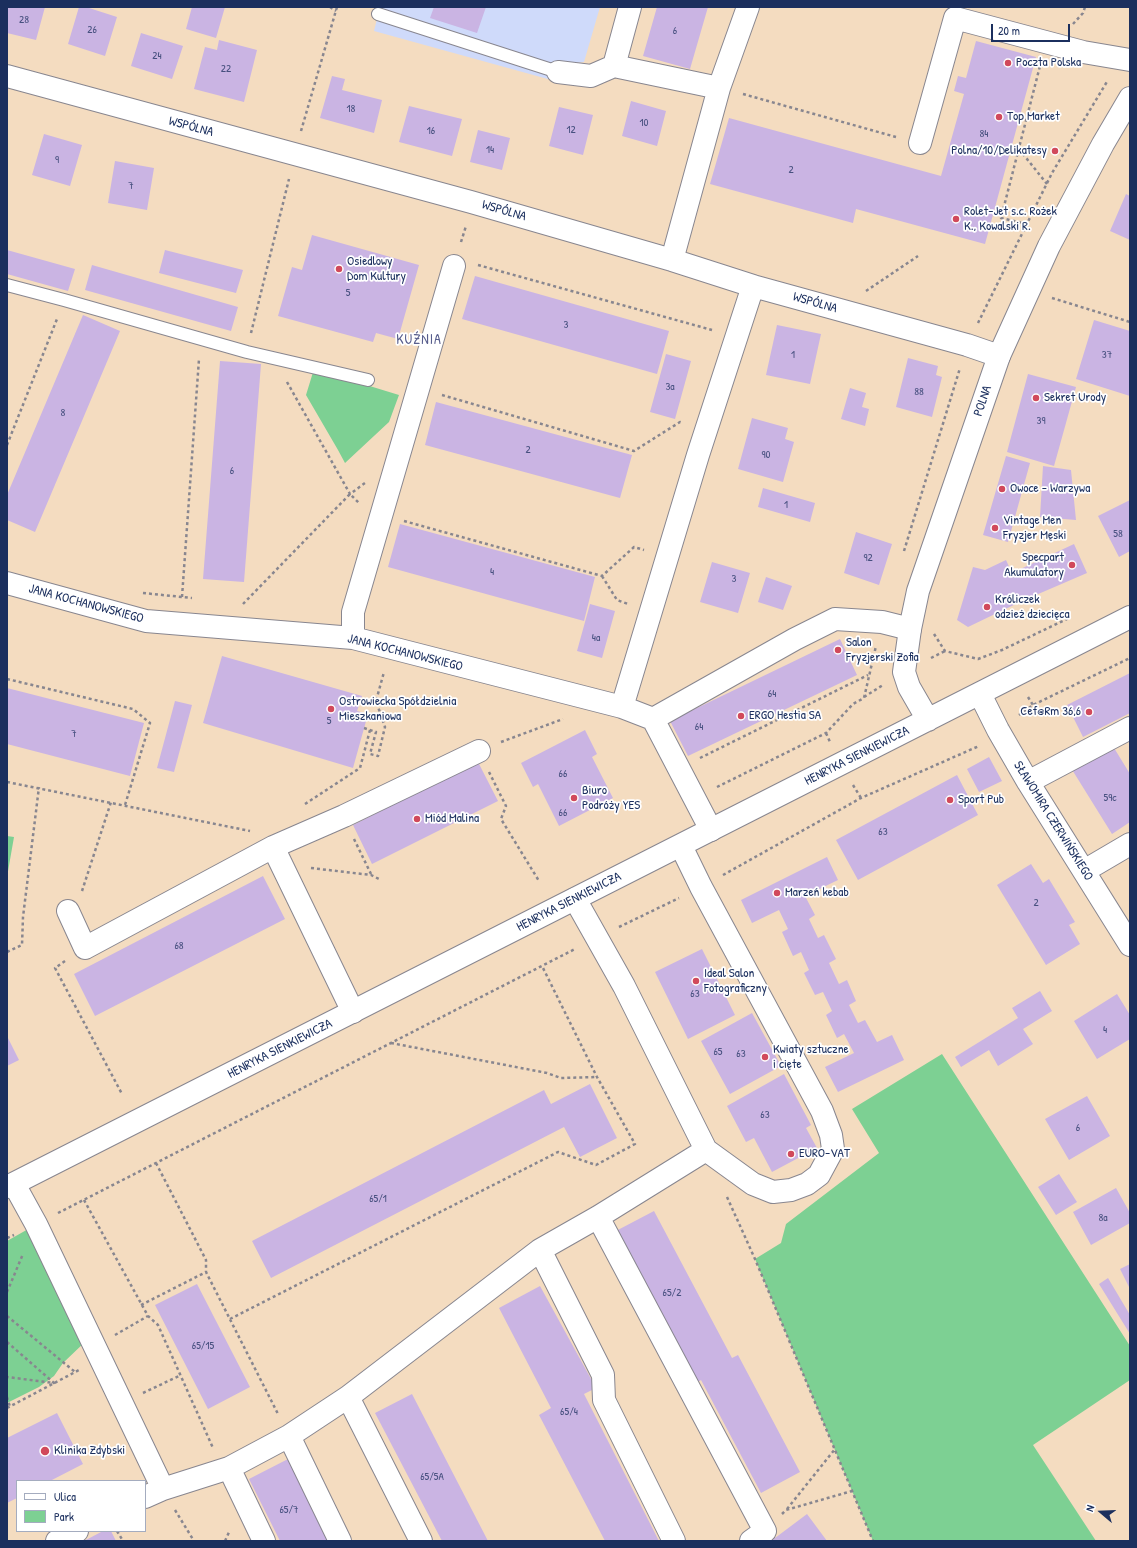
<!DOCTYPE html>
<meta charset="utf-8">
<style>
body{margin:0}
#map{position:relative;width:1137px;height:1548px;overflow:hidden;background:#f4dcc0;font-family:"Patrick Hand",sans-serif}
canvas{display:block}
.frame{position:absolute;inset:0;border:8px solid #1b2f5e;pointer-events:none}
.legend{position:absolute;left:16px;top:1480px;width:130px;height:52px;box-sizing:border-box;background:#fff;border:1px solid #a4acbf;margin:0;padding:5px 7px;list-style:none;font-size:12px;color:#1b2f5e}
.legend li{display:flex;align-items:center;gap:8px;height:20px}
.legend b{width:20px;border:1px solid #a4acbf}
.north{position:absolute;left:1081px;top:1492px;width:40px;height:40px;-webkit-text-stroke:3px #fff;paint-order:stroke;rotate:289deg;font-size:11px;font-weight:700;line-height:16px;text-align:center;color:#1b2f5e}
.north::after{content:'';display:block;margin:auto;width:14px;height:18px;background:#1b2f5e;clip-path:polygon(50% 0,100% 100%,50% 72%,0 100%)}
.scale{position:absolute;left:991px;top:24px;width:79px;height:18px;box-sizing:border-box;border:2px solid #1b2f5e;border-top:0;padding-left:5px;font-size:12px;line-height:14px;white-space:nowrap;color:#1b2f5e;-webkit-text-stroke:3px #fff;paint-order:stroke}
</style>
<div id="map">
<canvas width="1137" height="1548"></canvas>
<div class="frame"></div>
<ul class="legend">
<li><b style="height:5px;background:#fff"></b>Ulica</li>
<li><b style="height:11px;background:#7dd093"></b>Park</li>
</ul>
<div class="north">N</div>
<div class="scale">20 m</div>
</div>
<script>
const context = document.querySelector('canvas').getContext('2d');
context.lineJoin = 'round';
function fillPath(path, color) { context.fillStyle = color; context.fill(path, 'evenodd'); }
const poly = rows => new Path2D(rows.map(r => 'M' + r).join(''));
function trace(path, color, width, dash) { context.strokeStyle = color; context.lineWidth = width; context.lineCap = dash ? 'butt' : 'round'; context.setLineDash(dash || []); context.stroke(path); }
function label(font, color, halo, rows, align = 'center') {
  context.font = font + ' "Patrick Hand",sans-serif'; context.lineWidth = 3.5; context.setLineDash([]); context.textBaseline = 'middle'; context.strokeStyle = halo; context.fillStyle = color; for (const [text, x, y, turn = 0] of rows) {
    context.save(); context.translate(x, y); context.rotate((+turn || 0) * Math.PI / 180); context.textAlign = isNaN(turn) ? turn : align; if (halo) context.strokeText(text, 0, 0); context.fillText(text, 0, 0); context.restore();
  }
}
fillPath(poly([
 [380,7,600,7,584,62,560,65,555,81,374,31]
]), '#cfdafa');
fillPath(poly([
 [314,369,399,395,389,422,345,463,338,450,306,395],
 [7,836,14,837,7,877],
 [942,1054,1130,1346,1130,1380,1033,1445,1096,1541,873,1541,755,1259,781,1243,786,1224,879,1153,852,1109],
 [30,1228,86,1341,63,1363,54,1376,39,1387,7,1403,7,1241]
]), '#7dd093');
fillPath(poly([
 [7,7,45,7,36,40,7,33],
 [79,7,86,7,117,17,105,56,68,44],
 [192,7,225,7,216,38,186,29],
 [434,7,486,7,477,33,430,18],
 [657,7,708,7,690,69,643,56],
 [141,33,183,46,172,79,131,66],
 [219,40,257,50,244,102,194,89,205,47,217,50],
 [976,41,1036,57,985,244,856,209,853,223,710,184,729,118,941,176,964,94,954,91,958,76,966,78],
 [332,76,345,79,342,90,382,100,374,133,320,118],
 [631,101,666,111,657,146,622,136],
 [409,106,462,119,452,156,399,142],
 [559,107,593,115,583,155,549,146],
 [478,130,510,138,502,170,470,162],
 [44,134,82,145,70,186,32,175],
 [115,161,154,168,147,210,108,203],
 [1126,194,1130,196,1130,240,1110,231],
 [312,235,419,265,398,339,376,333,373,342,278,316,292,267,302,270],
 [7,250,75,269,68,291,7,274],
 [165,250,243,270,236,293,159,273],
 [92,265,238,307,231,331,85,290],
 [475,276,669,331,657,374,462,319],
 [83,315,120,331,35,532,7,520,7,495],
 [1094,320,1130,331,1130,396,1076,379],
 [777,325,821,334,810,384,766,375],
 [666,354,691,361,675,419,650,412],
 [908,358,938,366,936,375,942,377,932,417,896,407],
 [220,361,261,364,244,582,203,579],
 [1028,374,1076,387,1054,466,1007,452],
 [850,388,866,393,862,407,869,409,865,426,841,419],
 [436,402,632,455,620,498,425,445],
 [752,418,788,428,785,439,794,442,783,482,738,469],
 [1006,456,1030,463,1008,542,983,535],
 [1043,466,1071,470,1076,520,1040,517],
 [763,488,815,503,810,522,758,507],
 [1130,500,1130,551,1119,557,1098,516],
 [400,524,595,577,584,621,388,567],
 [856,532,892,544,879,585,844,573],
 [1074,544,1087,573,1022,601,968,627,957,620,973,567,985,570,1006,560,1012,573],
 [712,562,750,573,738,613,700,602],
 [766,577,792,586,783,610,758,602],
 [590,604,615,611,602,658,577,651],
 [840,639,857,675,688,756,670,721],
 [222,656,362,696,357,711,368,714,353,768,203,723],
 [1130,673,1130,713,1083,737,1067,705],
 [7,688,144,723,130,776,7,744],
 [175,701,192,705,174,772,157,768],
 [585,730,597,754,592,757,613,798,559,826,538,784,533,787,521,763],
 [1111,743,1130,774,1130,822,1112,834,1071,768],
 [989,757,1002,781,979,792,967,769],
 [478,762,498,801,372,864,353,825],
 [957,775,978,815,858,880,836,840],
 [827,857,838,880,805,896,815,915,809,919,818,938,824,935,836,959,829,963,839,984,847,980,856,1001,849,1005,858,1023,865,1020,877,1042,892,1035,904,1060,838,1092,825,1067,854,1053,844,1034,837,1038,826,1015,832,1011,823,992,815,995,804,973,809,970,801,952,793,956,782,932,788,929,779,910,752,923,741,900],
 [1031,864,1043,883,1049,879,1075,922,1069,925,1080,944,1046,965,997,885],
 [263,876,285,919,95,1016,74,974],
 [702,949,735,1015,688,1039,655,972],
 [1040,991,1052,1011,1023,1029,1033,1044,998,1066,989,1050,961,1067,955,1057,1018,1018,1012,1008],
 [1117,994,1130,1015,1130,1039,1097,1059,1074,1021],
 [752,1013,781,1066,730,1094,701,1041],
 [7,1036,19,1060,7,1066],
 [784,1074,811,1125,806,1128,817,1148,772,1172,754,1138,746,1142,727,1106],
 [590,1084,617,1138,580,1157,564,1127,271,1278,252,1241,544,1090,551,1104],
 [1087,1096,1110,1136,1069,1160,1045,1119],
 [1059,1174,1077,1202,1056,1215,1038,1187],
 [1116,1188,1130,1213,1130,1223,1091,1245,1073,1212],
 [654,1211,732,1358,738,1355,800,1472,761,1493,701,1380,695,1384,614,1232],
 [1130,1264,1130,1289,1120,1269],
 [1108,1278,1130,1315,1130,1334,1099,1284],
 [197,1284,250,1387,208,1409,155,1305],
 [540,1286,596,1388,584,1394,659,1541,605,1541,539,1415,551,1408,499,1308],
 [412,1394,488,1541,442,1541,375,1413],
 [57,1413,83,1464,50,1481,17,1481,17,1498,7,1503,7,1438],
 [288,1459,329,1541,280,1541,249,1479],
 [807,1514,827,1541,771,1541],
 [103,1531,111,1531,116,1541,84,1541]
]), '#cab4e3');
const service = poly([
 [378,14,558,72],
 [7,285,64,300,247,352,368,380]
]);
const minor = poly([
 [614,66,630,7],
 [558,72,591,76,614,66,719,88],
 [7,76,471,202,672,260,753,286,967,345,999,356],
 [920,143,955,18,1083,52,1130,60],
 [672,260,719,88,748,7],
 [7,583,146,621,353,638,622,707,653,719,711,830],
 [353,638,353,612,454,266],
 [980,694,998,730,1028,782,1130,945],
 [622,707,698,455,753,286],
 [653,719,795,639,835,619,882,622,910,629],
 [1028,782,1130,728],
 [681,846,701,887,822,1111,831,1135,833,1149,819,1175,807,1184,791,1190,773,1192,753,1184,706,1150],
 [1084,871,1130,844],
 [68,911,85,948,273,847],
 [353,1012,273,847,344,816,479,751],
 [14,1184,36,1224,163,1489],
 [598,1217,765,1531,751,1541],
 [540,1250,603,1375,604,1400,674,1541],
 [348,1397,421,1541],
 [289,1436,340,1541],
 [229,1468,264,1541],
 [145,1497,163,1489,229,1468,289,1436,348,1397,540,1250,598,1217,706,1150,624,986,575,899],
 [57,1541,77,1531]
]);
const tertiary = poly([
 [928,720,909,687,904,672,910,629,918,591,999,356,1049,246,1103,144,1130,98],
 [7,1187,1130,617]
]);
trace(service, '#88868f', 14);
trace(minor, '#88868f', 24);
trace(tertiary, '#88868f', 24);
trace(poly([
 [330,7,336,11],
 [1073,24,1083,13,1085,7],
 [743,94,896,137],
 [1028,113,1044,117],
 [301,131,337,7],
 [1019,149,1047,184],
 [1027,224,1001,218,1040,66],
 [461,242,466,226],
 [478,265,712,330],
 [866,291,918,256],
 [1052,298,1130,322],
 [978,323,1052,173,1108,80],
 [251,333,289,179],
 [287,382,350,494,365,483],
 [442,395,634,451,680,422,683,423],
 [7,445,57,319],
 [404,521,602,576,634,547,644,550],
 [904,551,960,368],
 [602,576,617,600,628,604],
 [143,593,192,598],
 [182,597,199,359],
 [243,604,350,494,359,503],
 [934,634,945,651,978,659,1002,650,1069,618],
 [931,658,945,651],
 [7,679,133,709,150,723,125,805],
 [864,697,883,685],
 [1028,697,1033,705],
 [1019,715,1033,705,1130,658],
 [364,728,376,732,370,754,378,756,385,727,376,701,384,672],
 [826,733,830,742],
 [501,742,563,719],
 [700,758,868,675],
 [489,772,506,806,501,819,539,881],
 [7,782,250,831],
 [853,785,861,798],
 [717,787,826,733,853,704,864,698,876,646],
 [305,804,360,768,370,730],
 [354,839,371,874],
 [311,868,371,875,381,880],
 [723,875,861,798,979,746],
 [82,891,111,802],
 [619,927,679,898],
 [7,952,22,945,23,917,39,787],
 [65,961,55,968,122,1094],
 [391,1043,547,1073,561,1078,597,1077],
 [156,1163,206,1260,206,1272],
 [727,1197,755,1259,873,1541],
 [84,1200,148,1316,158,1325,213,1448],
 [58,1213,575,949],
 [7,1238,14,1235],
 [7,1292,23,1254],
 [141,1305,206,1272,278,1414],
 [7,1316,75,1372],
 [230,1319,558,1152,596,1165,635,1144,597,1077,542,966],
 [115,1335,148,1316],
 [7,1342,54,1383,7,1377],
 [143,1393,181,1375],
 [7,1397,10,1407],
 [7,1408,79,1370],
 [787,1509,835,1449],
 [175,1510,194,1541],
 [782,1514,786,1510,852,1491],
 [117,1531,123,1541],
 [225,1541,230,1530]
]), '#88868f', 2.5, [3, 3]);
trace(service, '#fff', 12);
trace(minor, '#fff', 22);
trace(tertiary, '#fff', 22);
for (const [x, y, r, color] of [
 [1008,63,4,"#d1495b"],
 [999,117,4,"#d1495b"],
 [1055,151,4,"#d1495b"],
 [956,219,4,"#d1495b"],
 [339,269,4,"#d1495b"],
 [1036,398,4,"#d1495b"],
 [1002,489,4,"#d1495b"],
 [995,528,4,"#d1495b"],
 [1072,565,4,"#d1495b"],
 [987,607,4,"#d1495b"],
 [838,650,4,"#d1495b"],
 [331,709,4,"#d1495b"],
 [1089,712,4,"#d1495b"],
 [741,716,4,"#d1495b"],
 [574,798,4,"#d1495b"],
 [950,800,4,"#d1495b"],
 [417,819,4,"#d1495b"],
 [777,893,4,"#d1495b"],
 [696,981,4,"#d1495b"],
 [765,1057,4,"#d1495b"],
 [791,1154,4,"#d1495b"],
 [45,1451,5,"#d1495b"]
]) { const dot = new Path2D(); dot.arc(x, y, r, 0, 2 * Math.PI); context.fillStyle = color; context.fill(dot); trace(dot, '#fff', 1.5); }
label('11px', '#47507f', null, [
 ["28",24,20],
 ["26",92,30],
 ["6",675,31],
 ["24",157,56],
 ["22",226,69],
 ["18",351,109],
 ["10",644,123],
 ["12",571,130],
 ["16",431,131],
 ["84",984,134],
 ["14",490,150],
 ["9",57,160],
 ["2",791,170],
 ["7",131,186],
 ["5",348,293],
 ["3",566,325],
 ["1",793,355],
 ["37",1107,355],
 ["3a",670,387],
 ["88",919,392],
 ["8",63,413],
 ["39",1041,421],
 ["2",528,450],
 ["90",766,455],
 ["6",232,471],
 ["1",786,505],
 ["58",1118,534],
 ["92",868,558],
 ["4",492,572],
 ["3",734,579],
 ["4a",596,638],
 ["64",772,694],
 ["5",329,721],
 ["64",699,727],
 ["7",74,734],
 ["66",563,774],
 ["59c",1110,798],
 ["66",563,813],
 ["63",883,832],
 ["2",1036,903],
 ["68",179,946],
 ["63",695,994],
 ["4",1105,1030],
 ["65",718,1052],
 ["63",741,1054],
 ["63",765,1115],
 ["6",1078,1128],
 ["65/1",378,1199],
 ["8a",1103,1218],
 ["65/2",672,1293],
 ["65/15",203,1346],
 ["65/4",569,1412],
 ["65/5A",432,1477],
 ["65/7",289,1510]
]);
label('13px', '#1b2f5e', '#fff', [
 ["Poczta Polska",1016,63],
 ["Top Market",1007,117],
 ["Polna/10/Delikatesy",1047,151,"right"],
 ["Rolet-Jet s.c. Rożek",964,212],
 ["K., Kowalski R.",964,227],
 ["Osiedlowy",347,262],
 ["Dom Kultury",347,277],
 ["Sekret Urody",1044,398],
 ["Owoce - Warzywa",1010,489],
 ["Vintage Men",1003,521],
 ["Fryzjer Męski",1003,536],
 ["Specpart",1064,558,"right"],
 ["Akumulatory",1064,573,"right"],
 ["Króliczek",995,600],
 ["odzież dziecięca",995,615],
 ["Salon",846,643],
 ["Fryzjerski Zofia",846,658],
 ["Ostrowiecka Spółdzielnia",339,702],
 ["Mieszkaniowa",339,717],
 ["Cef@Rm 36,6",1081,712,"right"],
 ["ERGO Hestia SA",749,716],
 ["Biuro",582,791],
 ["Podróży YES",582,806],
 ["Sport Pub",958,800],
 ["Miód Malina",425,819],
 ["Marzeń kebab",785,893],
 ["Ideal Salon",704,974],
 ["Fotograficzny",704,989],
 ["Kwiaty sztuczne",773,1050],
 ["i cięte",773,1065],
 ["EURO-VAT",799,1154],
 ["Klinika Zdybski",54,1451]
], 'left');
label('13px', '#1b2f5e', '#fff', [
 ["WSPÓLNA",191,127,15],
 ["WSPÓLNA",504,211,16],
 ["WSPÓLNA",815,303,16],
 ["POLNA",983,401,-71],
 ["JANA KOCHANOWSKIEGO",86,604,15],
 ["JANA KOCHANOWSKIEGO",405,653,14],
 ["HENRYKA SIENKIEWICZA",857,756,-27],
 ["SŁAWOMIRA CZERWIŃSKIEGO",1053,821,58],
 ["HENRYKA SIENKIEWICZA",569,902,-27],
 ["HENRYKA SIENKIEWICZA",280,1049,-27]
]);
context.letterSpacing = '1px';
label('14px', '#585e8d', '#fff', [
 ["KUŹNIA",419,340]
]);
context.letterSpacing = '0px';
</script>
